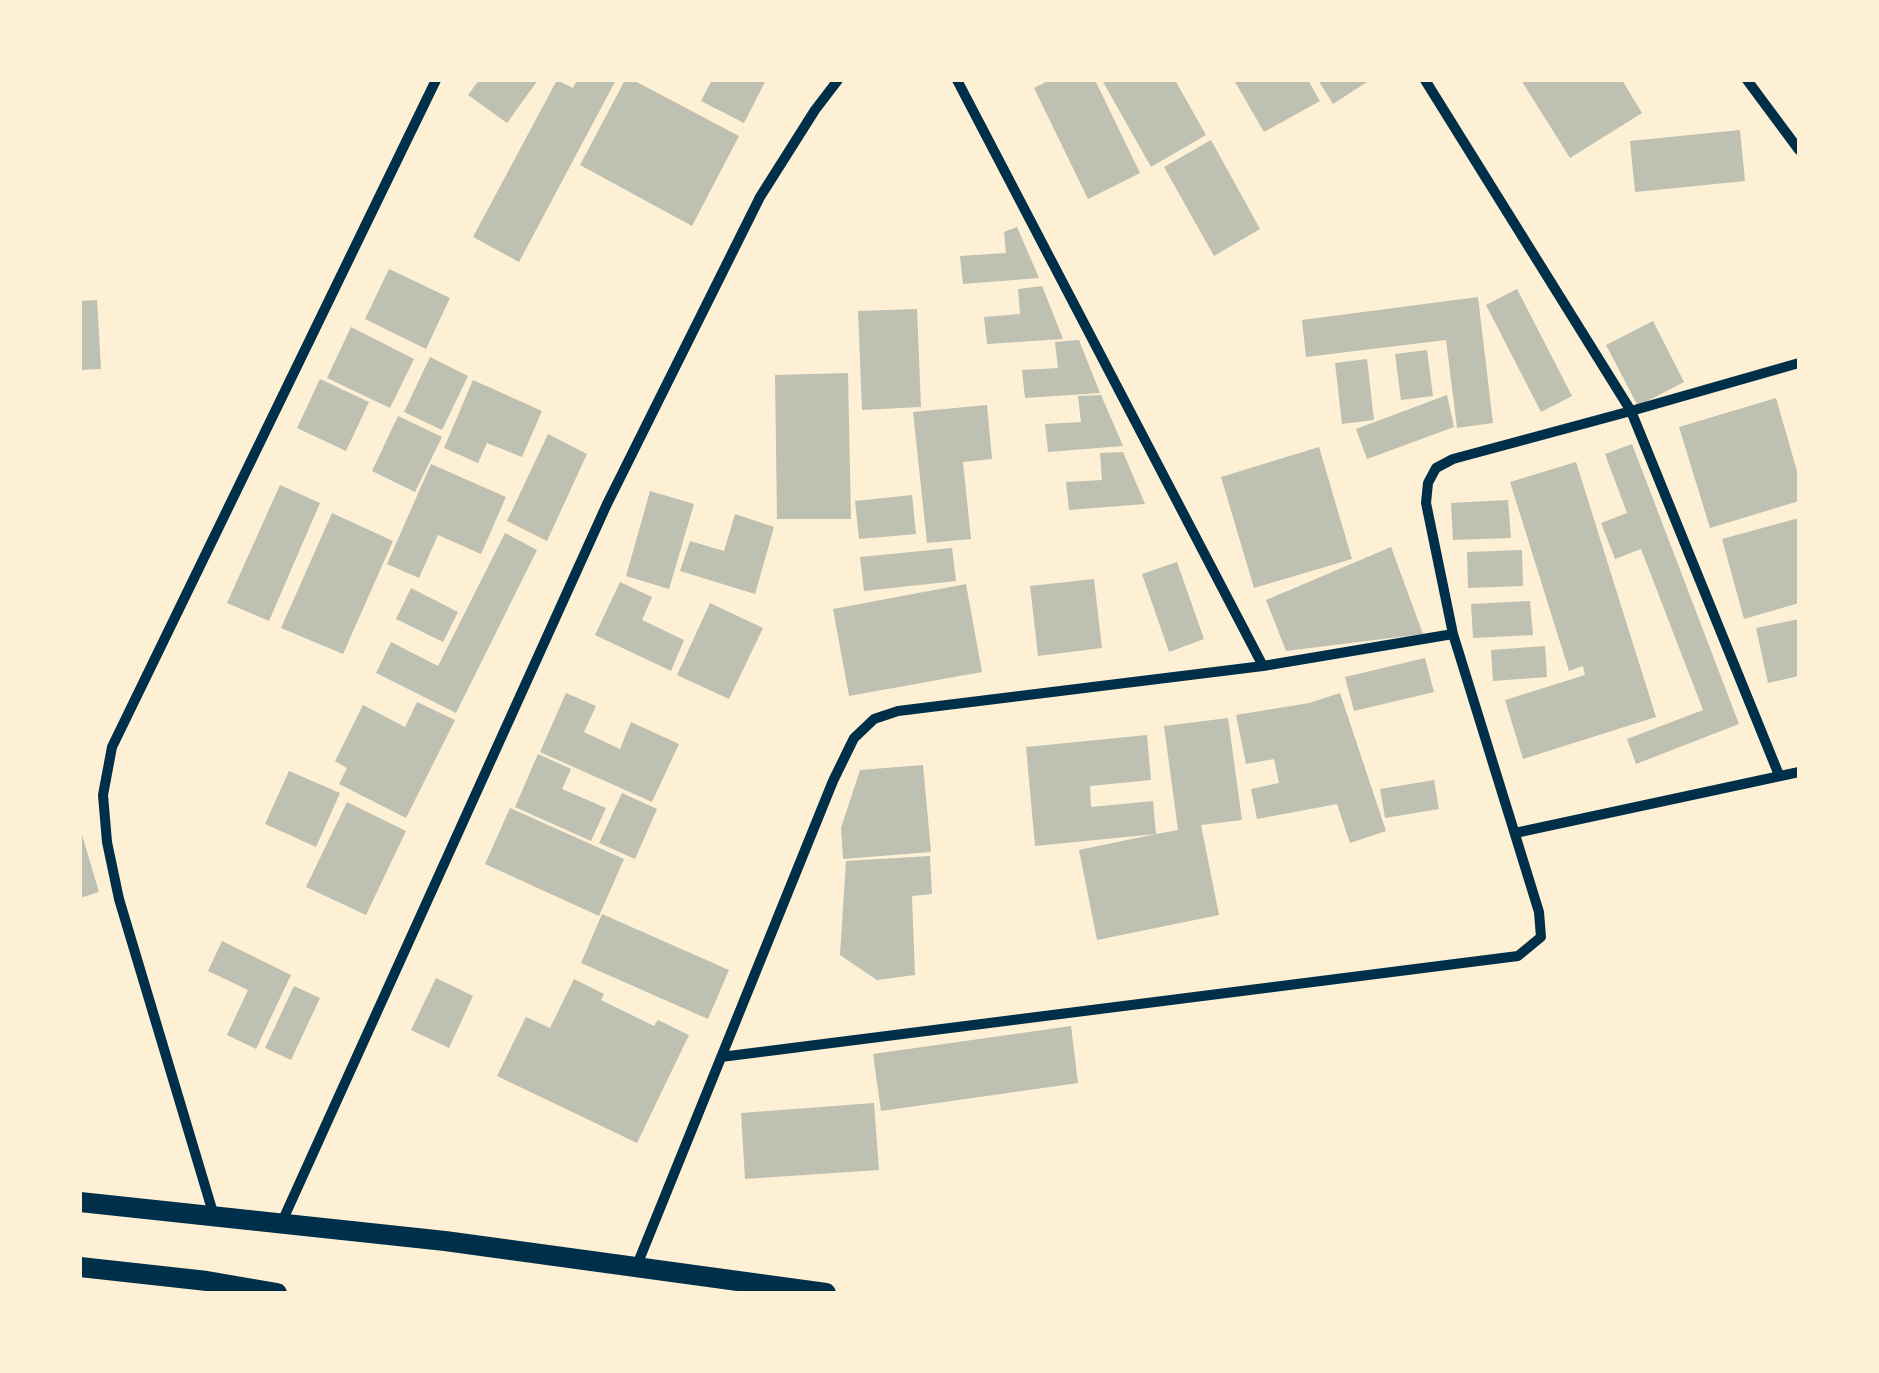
<!DOCTYPE html>
<style>
body{margin:0}
#map{position:relative;width:1879px;height:1373px;overflow:hidden;background:#fdf0d5;font-family:Rubik,sans-serif}
canvas{display:block}
.frame{position:absolute;inset:0;border:82px solid #fdf0d5;pointer-events:none}
</style>
<div id="map">
<canvas width="1879" height="1373"></canvas>
<div class="frame"></div>
</div>
<script>
const context = document.querySelector('canvas').getContext('2d');
context.lineJoin = 'round';
function fillPath(path, color) { context.fillStyle = color; context.fill(path, 'evenodd'); }
const poly = rows => new Path2D(rows.map(r => 'M' + r).join(''));
function trace(path, color, width, dash) { context.strokeStyle = color; context.lineWidth = width; context.lineCap = dash ? 'butt' : 'round'; context.setLineDash(dash || []); context.stroke(path); }
fillPath(poly([
 [479,80,538,80,507,123,468,95],
 [557,80,573,88,577,80,616,80,519,262,473,237],
 [625,80,633,80,739,136,692,226,580,165],
 [712,80,766,80,744,123,701,101],
 [1050,80,1095,80,1140,173,1088,199,1034,88],
 [1102,80,1175,80,1206,135,1151,167],
 [1234,80,1308,80,1320,101,1264,132],
 [1318,80,1370,80,1333,104],
 [1521,80,1622,80,1642,113,1570,158],
 [1740,130,1745,181,1635,192,1630,141],
 [1211,140,1260,229,1214,256,1164,167],
 [1017,227,1039,278,963,284,960,256,1006,253,1004,232],
 [389,269,450,298,426,349,365,319],
 [1042,286,1063,339,987,344,984,317,1020,314,1018,289],
 [1517,289,1572,396,1541,412,1486,305],
 [1478,297,1493,423,1457,428,1446,340,1306,357,1302,320],
 [97,300,101,369,80,370,80,301],
 [917,309,921,407,862,410,858,311],
 [1653,321,1684,382,1638,406,1606,345],
 [351,327,414,359,390,408,327,378],
 [1079,340,1100,393,1025,398,1022,370,1058,368,1055,342],
 [1427,350,1433,396,1401,400,1395,354],
 [430,357,468,376,442,430,404,412],
 [1367,359,1374,420,1342,424,1335,363],
 [848,373,851,519,777,519,775,375],
 [320,379,369,402,346,451,297,428],
 [473,380,542,411,522,457,487,443,478,463,444,448],
 [1101,395,1123,446,1048,452,1045,424,1081,422,1078,396],
 [1447,395,1454,427,1367,459,1356,429],
 [1776,398,1799,478,1799,501,1710,528,1679,427],
 [987,405,992,459,963,462,971,539,927,543,913,412],
 [398,416,442,437,415,492,372,471],
 [548,434,587,454,547,541,507,521],
 [1632,444,1739,724,1636,764,1627,739,1703,710,1641,549,1615,559,1601,523,1627,513,1605,454],
 [1319,447,1352,559,1254,588,1221,477],
 [1123,452,1145,504,1069,510,1066,482,1102,480,1100,453],
 [1576,462,1656,717,1523,759,1505,700,1585,675,1583,666,1569,671,1510,482],
 [431,464,506,497,481,554,438,535,419,578,387,564],
 [280,485,320,503,269,621,227,603],
 [650,491,694,504,669,589,626,576],
 [912,495,916,534,859,539,855,501],
 [1508,500,1511,538,1453,540,1451,503],
 [332,513,393,541,343,654,281,628],
 [735,514,774,527,755,594,680,571,690,541,724,551],
 [1799,518,1799,603,1744,619,1722,539],
 [505,533,537,550,456,713,376,673,391,642,438,666],
 [1391,547,1423,634,1286,651,1266,600],
 [952,548,956,581,864,591,860,557],
 [1522,550,1523,586,1468,588,1467,552],
 [1177,562,1204,639,1169,652,1142,574],
 [1094,579,1102,648,1038,656,1030,586],
 [620,582,652,597,642,620,684,640,671,671,595,635],
 [966,584,982,672,849,696,833,609],
 [411,588,458,612,443,642,396,619],
 [1530,601,1533,635,1473,638,1471,604],
 [710,603,763,628,729,699,677,675],
 [1799,619,1799,676,1768,683,1756,628],
 [1545,646,1547,677,1493,681,1491,650],
 [1425,658,1434,692,1354,711,1345,677],
 [566,693,596,706,584,732,620,749,631,722,679,744,652,802,540,752],
 [1340,693,1386,831,1350,843,1337,804,1257,819,1251,789,1279,783,1274,759,1246,764,1236,715,1309,703],
 [417,702,455,720,406,818,339,784,347,768,335,761,363,705,405,727],
 [1228,718,1242,820,1201,825,1219,915,1097,940,1079,850,1156,834,1035,846,1026,747,1147,735,1151,780,1090,786,1091,807,1153,801,1156,834,1178,830,1164,726],
 [538,754,571,769,562,789,606,808,591,841,515,807],
 [923,765,931,852,843,859,841,828,860,770],
 [289,771,340,793,316,847,265,824],
 [1434,780,1439,809,1385,818,1380,789],
 [622,793,657,809,635,859,599,843],
 [347,802,406,831,366,915,306,887],
 [510,808,624,859,599,916,485,864],
 [80,828,99,892,80,898],
 [930,856,932,894,912,896,915,975,877,980,840,955,846,861],
 [602,914,729,970,708,1019,581,963],
 [222,941,291,975,256,1049,227,1035,248,990,208,971],
 [436,978,473,996,449,1048,411,1030],
 [574,979,604,994,601,1000,654,1026,658,1020,689,1035,637,1143,497,1076,526,1017,550,1028],
 [294,986,320,998,291,1060,265,1048],
 [1071,1026,1078,1083,881,1111,873,1054],
 [874,1103,879,1170,745,1179,741,1113]
]), '#bec0b2');
trace(poly([
 [957,80,1263,666],
 [1425,80,1631,411,1799,363],
 [1747,80,1799,150],
 [1515,833,1799,772],
 [721,1057,1518,956,1541,937,1539,912,1453,634,1426,503,1428,483,1436,468,1453,459,1631,411,1779,775],
 [214,1216,119,899,107,842,103,795,112,747,436,80],
 [281,1224,607,504,760,197,815,110,838,80],
 [637,1265,833,781,854,738,874,719,898,711,1263,666,1453,634]
]), '#003049', 10);
trace(poly([
 [80,1202,445,1241,826,1293],
 [80,1267,207,1281,277,1293]
]), '#003049', 20);
</script>
